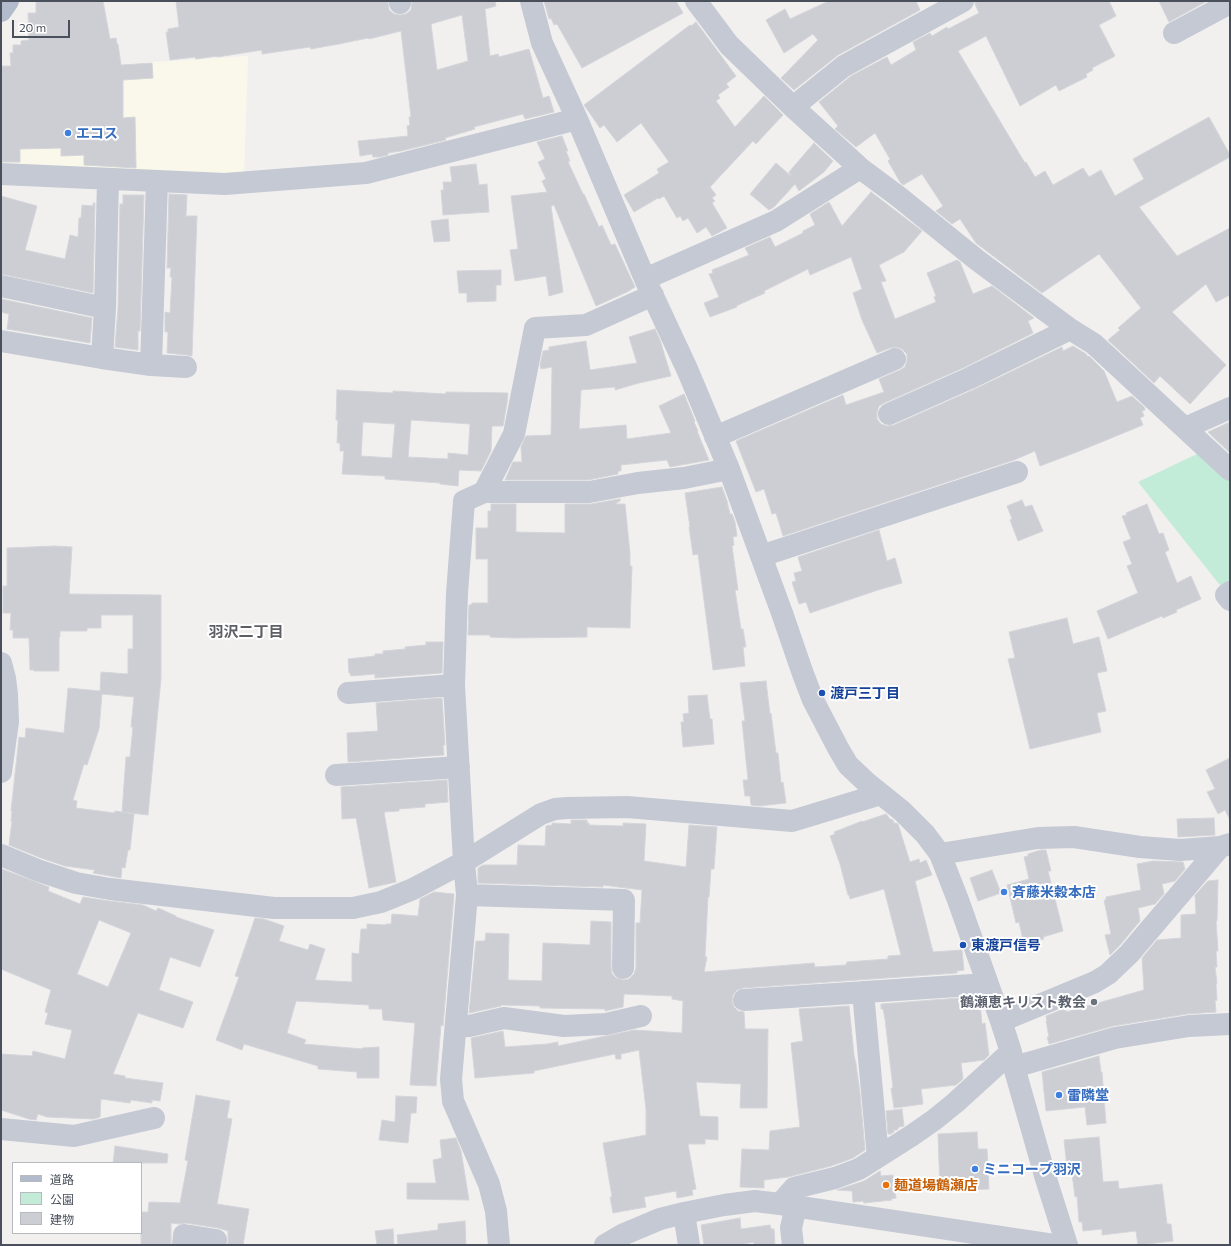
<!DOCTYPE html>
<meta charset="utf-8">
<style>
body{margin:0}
#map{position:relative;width:1231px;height:1246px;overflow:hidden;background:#f2f0ef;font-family:Commissioner,"Noto Sans JP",sans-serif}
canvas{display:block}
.frame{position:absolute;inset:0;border:2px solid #49505b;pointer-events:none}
.legend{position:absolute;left:12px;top:1162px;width:130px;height:72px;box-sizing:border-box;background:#fff;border:1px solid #b6b9bd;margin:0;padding:5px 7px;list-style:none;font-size:12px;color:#49505b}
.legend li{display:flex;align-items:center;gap:8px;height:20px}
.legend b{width:20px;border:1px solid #b6b9bd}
.scale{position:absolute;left:12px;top:20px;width:58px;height:18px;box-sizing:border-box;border:2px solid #49505b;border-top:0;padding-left:5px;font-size:12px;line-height:14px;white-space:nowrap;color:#49505b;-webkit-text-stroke:3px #fff;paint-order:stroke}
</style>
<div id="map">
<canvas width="1231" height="1246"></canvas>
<div class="frame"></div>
<ul class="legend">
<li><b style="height:5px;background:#b2bbcb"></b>道路</li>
<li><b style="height:11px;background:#c2ebd8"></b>公園</li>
<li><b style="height:11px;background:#cdced3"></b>建物</li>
</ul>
<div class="scale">20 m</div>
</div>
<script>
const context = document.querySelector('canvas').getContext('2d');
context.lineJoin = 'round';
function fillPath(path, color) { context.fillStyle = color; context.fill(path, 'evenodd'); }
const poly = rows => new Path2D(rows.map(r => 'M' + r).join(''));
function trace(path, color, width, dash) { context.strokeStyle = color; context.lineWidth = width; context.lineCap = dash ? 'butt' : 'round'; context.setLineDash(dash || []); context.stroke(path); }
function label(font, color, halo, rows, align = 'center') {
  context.font = font + ' Commissioner,"Noto Sans JP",sans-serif'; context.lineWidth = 4; context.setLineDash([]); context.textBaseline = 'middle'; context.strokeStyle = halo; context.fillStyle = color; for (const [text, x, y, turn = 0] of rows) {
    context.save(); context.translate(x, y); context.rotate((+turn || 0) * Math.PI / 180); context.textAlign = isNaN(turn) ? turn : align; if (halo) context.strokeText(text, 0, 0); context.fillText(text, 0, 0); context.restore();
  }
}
fillPath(poly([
 [248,56,244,174,1,168,1,65,124,64]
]), '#faf8eb');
fillPath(poly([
 [1199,453,1230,480,1230,584,1223,589,1138,482]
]), '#c2ebd8');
const building = poly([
 [36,1,103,1,110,39,116,38,117,44,118,44,121,65,152,63,153,78,123,80,123,118,135,117,136,168,84,165,84,155,61,156,61,148,20,149,20,162,1,162,1,66,11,66,10,53,13,53,13,45,21,45,21,41,29,40,28,13,36,13,36,1],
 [176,1,388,1,389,10,394,14,400,15,406,14,411,10,412,1,495,1,496,6,485,9,490,56,498,54,499,57,529,49,543,98,549,96,554,112,525,119,523,114,474,127,475,129,445,138,446,140,401,151,388,153,388,155,379,157,373,157,372,154,360,156,358,141,408,136,407,126,410,125,409,117,411,117,401,31,369,39,368,38,339,44,311,49,310,47,262,54,262,50,217,57,217,56,196,59,195,57,170,60,166,32,168,32,168,29,179,27,176,1],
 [462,15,468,61,437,70,431,24,462,15],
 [544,1,676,1,683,13,582,68,557,24,554,25,551,18,549,19,544,1],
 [829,1,916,1,920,10,838,55,794,90,781,78,818,40,813,34,784,53,766,20,785,9,790,19,829,1],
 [975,1,1109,1,1116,16,1099,25,1115,56,1092,68,1093,70,1086,74,1087,77,1059,91,1056,85,1020,106,986,36,958,51,1025,163,1026,162,1035,177,1045,171,1053,185,1083,168,1089,177,1101,170,1115,196,1144,179,1133,159,1209,117,1230,155,1230,157,1139,207,1177,256,1230,228,1230,295,1216,302,1206,284,1172,312,1226,365,1190,404,1160,376,1154,383,1108,340,1120,330,1118,328,1141,308,1099,254,1042,293,976,243,960,219,952,224,936,211,943,206,922,174,903,185,900,182,888,161,890,159,875,133,856,147,835,129,838,126,819,102,851,76,887,57,891,65,916,50,913,42,930,33,932,36,947,27,948,29,979,13,975,4,975,1],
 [1159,1,1207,1,1169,22,1159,1],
 [696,22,736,76,726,84,729,87,718,95,720,98,716,101,735,127,764,96,783,115,756,144,753,141,710,187,716,195,712,198,715,201,712,203,727,228,712,236,706,227,697,233,688,218,683,221,680,216,677,218,664,196,659,199,658,198,634,212,624,195,659,173,657,169,669,162,641,123,617,142,604,125,600,128,584,105,690,25,691,26,696,22],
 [562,136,568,151,566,151,570,161,568,162,583,194,584,194,599,227,602,225,611,245,615,244,635,287,627,292,596,306,554,205,551,206,563,292,549,296,546,276,515,281,510,250,518,249,511,196,547,192,542,181,546,179,538,162,545,159,537,142,562,136],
 [814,143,833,161,824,172,799,191,795,184,774,207,769,210,750,194,776,163,791,176,789,172,814,143],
 [476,164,479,185,487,184,489,212,443,215,441,190,444,190,443,182,452,182,450,167,476,164],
 [871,192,922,231,904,252,879,265,886,281,881,282,895,319,936,302,934,297,936,296,927,273,957,260,960,262,973,294,992,286,1034,318,1028,321,1033,333,965,367,884,403,879,406,877,412,877,419,881,424,887,426,894,425,975,389,1062,347,1063,351,1073,346,1086,354,1088,357,1089,356,1104,371,1117,402,1132,396,1144,407,1145,410,1142,411,1144,416,1140,418,1143,425,1077,452,1040,466,1035,451,1014,460,783,536,776,513,772,514,764,489,756,492,736,441,843,395,846,405,884,392,879,379,900,370,905,367,907,361,907,354,902,349,896,347,890,348,877,353,862,320,853,293,862,289,851,257,810,275,808,269,764,291,765,293,736,306,737,307,710,317,704,303,719,297,709,274,713,273,712,270,749,255,745,248,770,237,775,247,803,233,803,231,815,225,810,214,829,202,842,226,871,192],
 [169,194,187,195,186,216,197,216,192,356,187,355,167,353,168,332,165,332,165,312,170,313,172,277,170,277,171,268,167,268,169,194],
 [123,195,144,195,140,331,138,331,138,350,115,347,118,308,120,204,123,204,123,195],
 [1,196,37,206,25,250,65,259,70,235,78,237,79,218,81,218,82,205,93,206,93,203,95,203,93,293,1,274,1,196],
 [448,219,450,241,434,242,431,221,448,219],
 [501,270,501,285,496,285,496,301,467,302,467,293,459,293,457,271,501,270],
 [1,299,92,318,90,343,7,329,9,314,1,312,1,299],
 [655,329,660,340,671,376,639,383,615,390,615,387,581,390,579,429,626,425,627,439,671,433,659,406,684,394,695,421,694,422,698,431,697,431,709,460,670,467,667,460,621,465,621,471,618,471,618,474,588,480,505,480,513,462,522,462,521,447,526,436,551,435,552,367,541,369,540,365,543,351,549,350,549,347,586,341,590,370,637,363,629,337,655,329],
 [337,390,393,393,393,391,446,394,446,392,508,393,507,403,503,426,492,426,491,451,481,471,459,470,458,486,440,484,440,483,385,479,385,476,342,474,344,451,340,451,340,443,337,443,338,420,336,420,337,390],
 [411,420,470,424,468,455,448,453,448,459,408,457,411,420],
 [363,422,395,424,392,458,361,456,363,422],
 [1230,422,1230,453,1208,432,1230,422],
 [722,487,727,501,730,514,732,514,735,522,737,536,733,537,734,545,732,546,738,590,735,590,741,629,743,629,746,647,743,647,745,666,713,670,698,554,693,555,689,527,690,527,685,493,722,487],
 [620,499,620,501,616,503,616,504,625,504,630,553,630,566,632,566,630,628,587,627,587,637,514,638,490,637,490,635,468,635,469,605,471,605,472,603,488,603,488,559,476,559,476,528,488,528,488,511,491,511,491,504,516,504,516,532,565,533,565,504,591,504,620,499],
 [1022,500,1025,507,1032,505,1043,531,1018,541,1010,520,1012,519,1007,506,1022,500],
 [1147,504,1159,534,1163,533,1169,550,1165,552,1177,583,1191,576,1201,599,1176,610,1177,612,1163,618,1162,616,1108,639,1097,611,1138,593,1127,566,1132,564,1123,542,1131,539,1122,516,1127,515,1126,513,1147,504],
 [879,530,887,561,895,558,902,583,878,590,810,613,806,602,799,604,792,582,796,581,794,573,802,571,798,557,879,530],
 [55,546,72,547,69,594,161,595,161,678,148,815,122,812,126,757,130,757,133,727,131,727,134,697,102,694,99,729,87,765,84,764,73,800,77,801,76,808,114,813,115,811,134,814,130,850,128,850,125,868,122,867,121,878,93,873,95,870,65,866,41,858,9,845,12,821,11,821,12,811,11,811,19,737,25,738,26,728,64,733,68,688,100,691,101,672,128,674,128,649,133,649,133,615,101,615,101,628,87,628,87,631,60,631,60,637,59,637,59,671,34,671,34,670,30,670,29,638,13,638,13,630,10,630,11,613,3,613,3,586,7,586,7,548,55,546],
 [1067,618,1073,644,1099,637,1107,671,1097,673,1106,711,1097,713,1101,732,1030,749,1008,659,1015,658,1009,632,1067,618],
 [426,642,443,642,442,673,375,678,375,674,351,676,350,673,349,673,348,659,375,656,375,654,383,654,383,651,405,649,405,647,426,645,426,642],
 [766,681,770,714,771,713,776,753,778,753,781,783,783,782,786,803,759,806,751,805,750,796,745,796,743,780,748,780,742,721,745,721,740,683,766,681],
 [707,695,710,719,712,719,714,744,683,747,681,722,684,722,683,714,689,713,688,696,707,695],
 [442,698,445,745,443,745,444,755,348,762,347,733,378,731,376,703,442,698],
 [1230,758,1230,820,1225,810,1218,814,1207,792,1215,789,1206,770,1230,758],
 [447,780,448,802,425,804,425,807,399,809,399,811,384,812,396,882,369,888,356,818,342,819,341,787,447,780],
 [886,814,890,819,893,820,894,823,896,823,898,824,910,862,919,859,920,863,926,860,932,875,915,881,933,952,962,950,964,970,957,971,957,973,743,988,737,990,733,995,732,1001,734,1007,738,1011,744,1012,745,1029,768,1029,767,1108,740,1108,741,1084,696,1082,700,1116,718,1117,718,1140,705,1139,705,1144,688,1144,696,1189,692,1190,693,1195,677,1198,676,1191,644,1197,646,1207,613,1213,610,1197,612,1197,603,1143,646,1135,646,1109,639,1050,621,1054,621,1059,616,1059,615,1054,534,1071,534,1073,475,1078,471,1038,503,1031,505,1047,547,1044,558,1042,558,1046,634,1030,682,1033,683,1001,672,999,672,996,624,994,623,1007,605,1011,605,1009,540,1008,540,1006,501,1005,501,1006,469,1013,476,941,485,941,486,933,509,934,508,980,542,981,543,943,590,945,591,921,611,922,611,968,612,974,616,978,623,980,629,979,634,974,636,968,636,923,640,923,642,890,603,885,603,887,478,883,478,868,483,865,517,865,518,845,545,846,546,826,552,825,552,823,571,824,571,820,587,820,587,823,589,823,589,825,623,826,623,823,646,824,644,861,686,867,689,825,717,827,714,869,711,869,709,897,708,897,705,957,707,957,704,972,814,963,815,967,846,965,847,962,888,959,888,956,901,955,884,889,850,899,849,895,848,895,840,864,830,836,835,834,834,832,862,821,862,822,886,814],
 [1214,818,1215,835,1178,837,1177,819,1214,818],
 [1041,850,1046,850,1051,871,1048,871,1063,931,1043,937,1044,939,1024,944,1019,922,1016,923,1007,885,1029,879,1024,857,1028,856,1028,854,1041,850],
 [1153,861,1183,862,1185,869,1175,881,1162,884,1164,894,1155,904,1138,908,1140,921,1120,945,1110,955,1105,935,1111,934,1104,900,1106,900,1106,897,1141,890,1137,864,1153,861],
 [2,869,49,887,48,891,80,904,83,897,109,901,143,905,156,911,158,908,176,916,176,917,214,930,200,967,170,957,159,990,193,1002,183,1028,138,1013,113,1074,125,1076,125,1078,163,1083,160,1101,152,1100,152,1103,131,1100,130,1103,101,1099,100,1117,94,1119,47,1117,38,1114,36,1120,29,1119,1,1110,1,1054,32,1056,33,1051,65,1059,72,1030,45,1024,48,1013,45,1012,51,990,1,969,2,869],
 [99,920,131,933,108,987,77,974,99,920],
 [992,870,1001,893,978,901,970,878,992,870],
 [1218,880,1217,921,1216,921,1218,951,1216,951,1217,967,1215,967,1217,983,1216,984,1217,1000,1215,1001,1216,1012,1187,1014,1113,1026,1049,1044,1047,1037,1049,1037,1046,1021,1047,1021,1046,1016,1066,1008,1066,1012,1144,990,1142,958,1157,940,1181,938,1181,915,1196,914,1195,895,1208,881,1218,880],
 [434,892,454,894,454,895,443,1026,441,1025,436,1086,410,1085,415,1023,383,1020,382,1009,369,1009,369,1005,296,1001,287,1033,306,1040,304,1044,362,1049,362,1048,379,1047,379,1078,357,1078,357,1072,318,1069,318,1066,244,1044,242,1050,216,1040,239,977,235,976,255,918,264,919,284,926,279,941,308,950,310,944,325,949,315,980,352,982,352,953,359,954,361,929,367,929,367,924,386,925,386,924,391,924,392,914,418,916,420,899,434,892],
 [959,998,959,1004,980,1002,982,1024,985,1023,989,1055,984,1060,961,1063,963,1079,956,1085,921,1089,923,1104,894,1108,891,1088,893,1088,885,1019,883,1009,881,1009,881,1004,959,998],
 [849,1006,854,1055,856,1064,860,1093,865,1150,853,1158,831,1166,788,1177,764,1180,764,1188,740,1187,742,1149,769,1150,770,1131,800,1127,791,1043,803,1041,799,1009,849,1006],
 [1099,1056,1101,1072,1102,1072,1106,1123,1087,1125,1085,1107,1046,1111,1042,1072,1099,1056],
 [196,1095,230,1101,227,1118,232,1119,217,1204,249,1209,243,1245,227,1245,228,1242,228,1231,218,1228,186,1223,179,1224,171,1223,171,1244,141,1245,141,1212,148,1212,149,1202,180,1203,188,1161,185,1160,196,1095],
 [396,1096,417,1097,416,1113,411,1113,408,1143,379,1140,382,1120,395,1122,396,1096],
 [902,1109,904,1126,899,1127,897,1130,894,1130,894,1132,891,1134,888,1134,886,1111,902,1109],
 [977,1132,978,1149,987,1149,989,1189,940,1191,938,1134,977,1132],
 [1099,1137,1103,1182,1118,1181,1119,1189,1162,1184,1167,1224,1171,1224,1173,1241,1138,1245,1136,1231,1102,1235,1102,1229,1083,1231,1082,1222,1079,1222,1077,1196,1075,1197,1071,1166,1067,1167,1064,1140,1099,1137],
 [456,1138,461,1151,469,1200,407,1199,407,1183,436,1183,433,1160,442,1158,440,1140,456,1138],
 [115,1146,168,1154,167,1163,113,1163,115,1146],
 [880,1171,881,1176,893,1175,896,1198,891,1199,892,1200,864,1203,863,1201,854,1202,853,1202,852,1191,837,1190,864,1181,880,1171],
 [740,1218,741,1229,770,1225,771,1229,774,1229,775,1245,754,1245,754,1242,738,1245,704,1245,701,1225,740,1218],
 [465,1221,466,1245,398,1245,397,1235,438,1230,438,1224,465,1221],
 [393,1229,394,1245,377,1245,375,1231,393,1229]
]);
fillPath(building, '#cdced3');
trace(building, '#d4d5da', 1);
trace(poly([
 [400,1,400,3],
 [531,1,542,43,577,119,645,279,687,369,729,469,782,613,803,674,813,700,838,748,848,765,866,782,902,811,925,834,940,854,958,900,1001,1021,1011,1052,1014,1067,1046,1179,1067,1245],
 [696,1,729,45,793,107,860,168,899,197,977,260,1070,329,1094,344,1230,470],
 [1174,33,1230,3],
 [793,107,844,66,963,1],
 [1,174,225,184,366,173,577,119],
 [108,179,105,308,102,358,151,365,186,367],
 [645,279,776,221,860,168],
 [1,286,105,308],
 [1,341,102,358],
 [151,365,157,181],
 [889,414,970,378,1070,329],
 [1185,428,1230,408],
 [715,437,895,359],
 [484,492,589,492,638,483,684,478,729,469],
 [761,556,1017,472],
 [1230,592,1226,595,1230,600],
 [1,663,5,678,7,695,8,722,1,772],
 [348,693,454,685],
 [336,775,459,767],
 [940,854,1038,838,1074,837,1140,847,1180,850,1220,847,1230,844],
 [1,855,37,870,76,883,110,889,274,908,353,908,381,902,413,889,464,862,541,814,555,809,567,808,627,807,792,821,881,794],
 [467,895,624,900,623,968],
 [863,992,878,1157],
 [744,1000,987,984],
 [1001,1021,1095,982,1108,974,1129,954,1220,847],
 [456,1027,469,1026,504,1018,564,1026,606,1024,641,1016],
 [1014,1067,1115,1038,1189,1026,1230,1024],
 [1,1129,74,1136,154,1118],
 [780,1204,794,1188,835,1178,859,1169,911,1136,934,1120,955,1103,1011,1052],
 [684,1213,689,1245],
 [183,1245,184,1235,216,1240],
 [499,1245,496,1211,489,1184,453,1101,451,1079,467,895,464,862,454,685,457,593,464,501,484,492,514,434,535,328,586,325,653,295],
 [605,1245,622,1235,660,1219,684,1213,724,1205,755,1201,780,1204,1054,1245],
 [793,1245,791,1228,796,1206]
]), '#c4c9d3', 22);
trace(poly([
 [1,11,8,1]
]), '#b2bbcb', 22);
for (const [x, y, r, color] of [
 [68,133,4,"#3f7fe0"],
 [822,693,4,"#1a4fb4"],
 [1004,892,4,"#3f7fe0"],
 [963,945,4,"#1a4fb4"],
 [1094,1002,4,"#6b7280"],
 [1059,1095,4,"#3f7fe0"],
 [975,1169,4,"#3f7fe0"],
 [886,1185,4,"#e8710a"]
]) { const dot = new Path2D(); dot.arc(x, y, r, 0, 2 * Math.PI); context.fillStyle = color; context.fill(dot); trace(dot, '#fff', 1.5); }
label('bold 14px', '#366cbe', '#fff', [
 ["エコス",76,133],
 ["斉藤米穀本店",1012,892],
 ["雷隣堂",1067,1095],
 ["ミニコープ羽沢",983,1169]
], 'left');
label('bold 14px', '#164399', '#fff', [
 ["渡戸三丁目",830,693],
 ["東渡戸信号",971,945]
], 'left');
label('bold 14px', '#5b616d', '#fff', [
 ["鶴瀬恵キリスト教会",1086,1002]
], 'right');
label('bold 14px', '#c56008', '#fff', [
 ["麺道場鶴瀬店",894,1185]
], 'left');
label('bold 15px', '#5d5f64', '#fff', [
 ["羽沢二丁目",246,632]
]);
</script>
